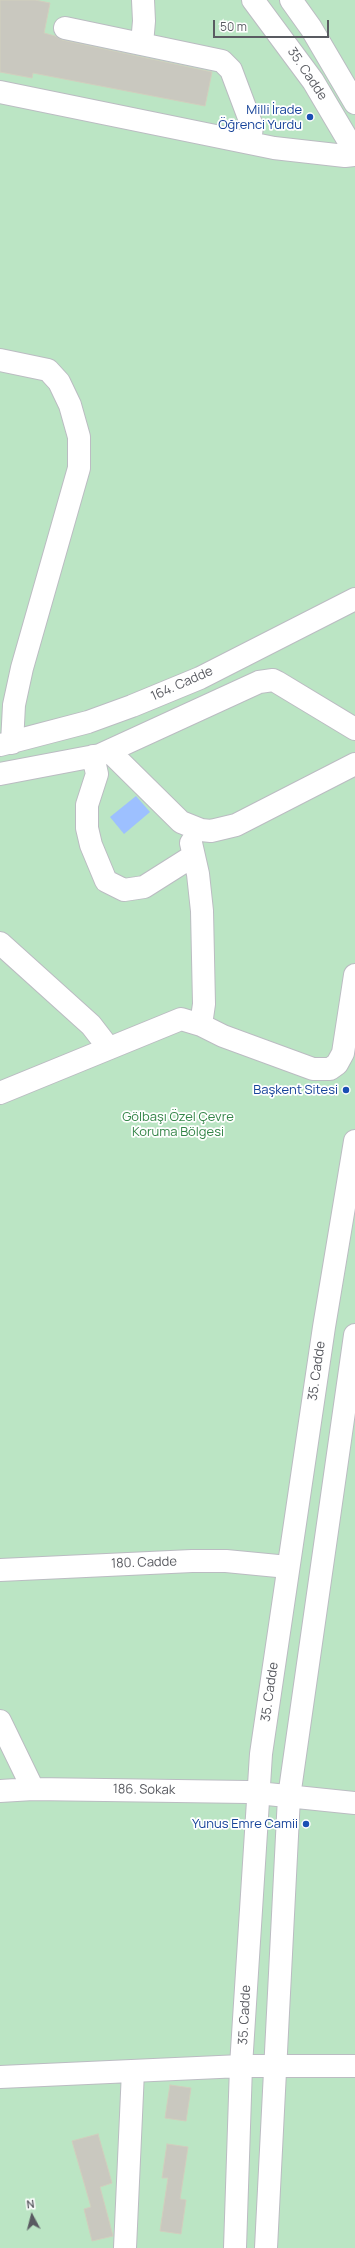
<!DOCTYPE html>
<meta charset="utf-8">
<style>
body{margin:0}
#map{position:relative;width:355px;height:2248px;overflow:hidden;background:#ecece0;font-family:Manrope,sans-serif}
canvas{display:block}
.north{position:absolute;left:12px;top:2196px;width:40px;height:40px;-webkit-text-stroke:3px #fff;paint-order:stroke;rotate:353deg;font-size:11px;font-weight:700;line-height:16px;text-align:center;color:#595b61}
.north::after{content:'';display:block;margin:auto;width:14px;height:18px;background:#595b61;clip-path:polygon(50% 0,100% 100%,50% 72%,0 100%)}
.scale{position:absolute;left:213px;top:20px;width:116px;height:18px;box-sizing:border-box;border:2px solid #595b61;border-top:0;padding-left:5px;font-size:12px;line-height:14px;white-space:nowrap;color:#595b61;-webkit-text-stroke:3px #fff;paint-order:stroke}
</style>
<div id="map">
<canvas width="355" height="2248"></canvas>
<div class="north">N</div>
<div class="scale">50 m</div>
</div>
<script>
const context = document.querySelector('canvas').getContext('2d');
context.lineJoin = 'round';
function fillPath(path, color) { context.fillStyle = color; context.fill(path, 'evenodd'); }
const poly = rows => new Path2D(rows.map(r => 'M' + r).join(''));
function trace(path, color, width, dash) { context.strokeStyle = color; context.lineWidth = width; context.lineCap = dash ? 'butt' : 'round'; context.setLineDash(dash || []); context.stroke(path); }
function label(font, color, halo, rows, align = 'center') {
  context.font = font + ' Manrope,sans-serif'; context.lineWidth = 3.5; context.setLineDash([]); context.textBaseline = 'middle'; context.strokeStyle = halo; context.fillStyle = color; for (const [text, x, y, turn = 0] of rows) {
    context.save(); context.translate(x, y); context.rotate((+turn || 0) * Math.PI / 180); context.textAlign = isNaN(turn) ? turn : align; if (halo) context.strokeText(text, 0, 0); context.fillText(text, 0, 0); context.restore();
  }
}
fillPath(poly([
 [0,0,355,0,355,2248,0,2248]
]), '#bbe5c4');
fillPath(poly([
 [136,796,150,812,124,834,110,817]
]), '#9dc0ff');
const building = poly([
 [0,0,35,0,50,3,44,33,55,36,62,40,212,72,205,106,33,73,32,78,0,72,0,0],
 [170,2085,191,2088,186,2121,165,2118,170,2085],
 [98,2134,112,2183,100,2187,113,2236,92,2241,84,2209,91,2207,72,2141,98,2134],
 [167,2144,188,2147,180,2199,186,2200,181,2234,160,2231,168,2178,162,2178,167,2144]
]);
fillPath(building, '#c9c8bf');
trace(building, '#d1cfbe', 1);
const minor = poly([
 [253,0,313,81,355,152],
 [291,0,311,28,355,103],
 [65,28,222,61,231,70,252,126,250,143],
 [142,44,144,21,143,0],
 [0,92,274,148,345,156,355,155],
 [0,360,48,370,59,382,70,405,79,437,79,468,22,668,14,705,12,743],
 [0,745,88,722,132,706,200,678,355,599],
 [109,751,181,822,201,830,211,831,236,825,355,764],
 [93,756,97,774,87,805,87,828,91,845,106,881,124,890,144,887,193,856],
 [0,774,100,755,259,682,273,680,277,682,355,729],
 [191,843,198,874,202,911,204,1004,201,1025],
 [0,943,91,1025,108,1047],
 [0,1093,181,1019,201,1025,223,1036,313,1069,330,1069,337,1064,343,1053,355,975],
 [0,1570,192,1561,226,1561,288,1567],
 [0,1721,33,1789],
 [0,1791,33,1789,248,1792,355,1803],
 [0,2077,241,2066,355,2066],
 [125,2248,133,2071],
 [235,2248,241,2066,261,1754,324,1327,355,1141],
 [266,2248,289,1797,355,1335]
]);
trace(minor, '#bbbcc2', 24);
trace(minor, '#fff', 22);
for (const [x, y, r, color] of [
 [310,117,4,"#1a4fb4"],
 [346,1090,4,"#1a4fb4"],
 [306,1824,4,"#1a4fb4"]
]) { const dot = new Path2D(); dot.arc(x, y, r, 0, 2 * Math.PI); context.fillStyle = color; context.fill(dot); trace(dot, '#fff', 1.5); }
label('13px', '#595b61', '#fff', [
 ["35. Cadde",307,74,56],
 ["164. Cadde",182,684,-24],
 ["35. Cadde",317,1371,-82],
 ["180. Cadde",144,1563,-2],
 ["35. Cadde",270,1692,-82],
 ["186. Sokak",144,1790,1],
 ["35. Cadde",245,2015,-87]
]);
label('13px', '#164399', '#fff', [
 ["Milli İrade",302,110],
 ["Öğrenci Yurdu",302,125],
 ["Başkent Sitesi",338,1090],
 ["Yunus Emre Camii",298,1824]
], 'right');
label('13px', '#348548', '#fff', [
 ["Gölbaşı Özel Çevre",178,1117],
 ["Koruma Bölgesi",178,1132]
]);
</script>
